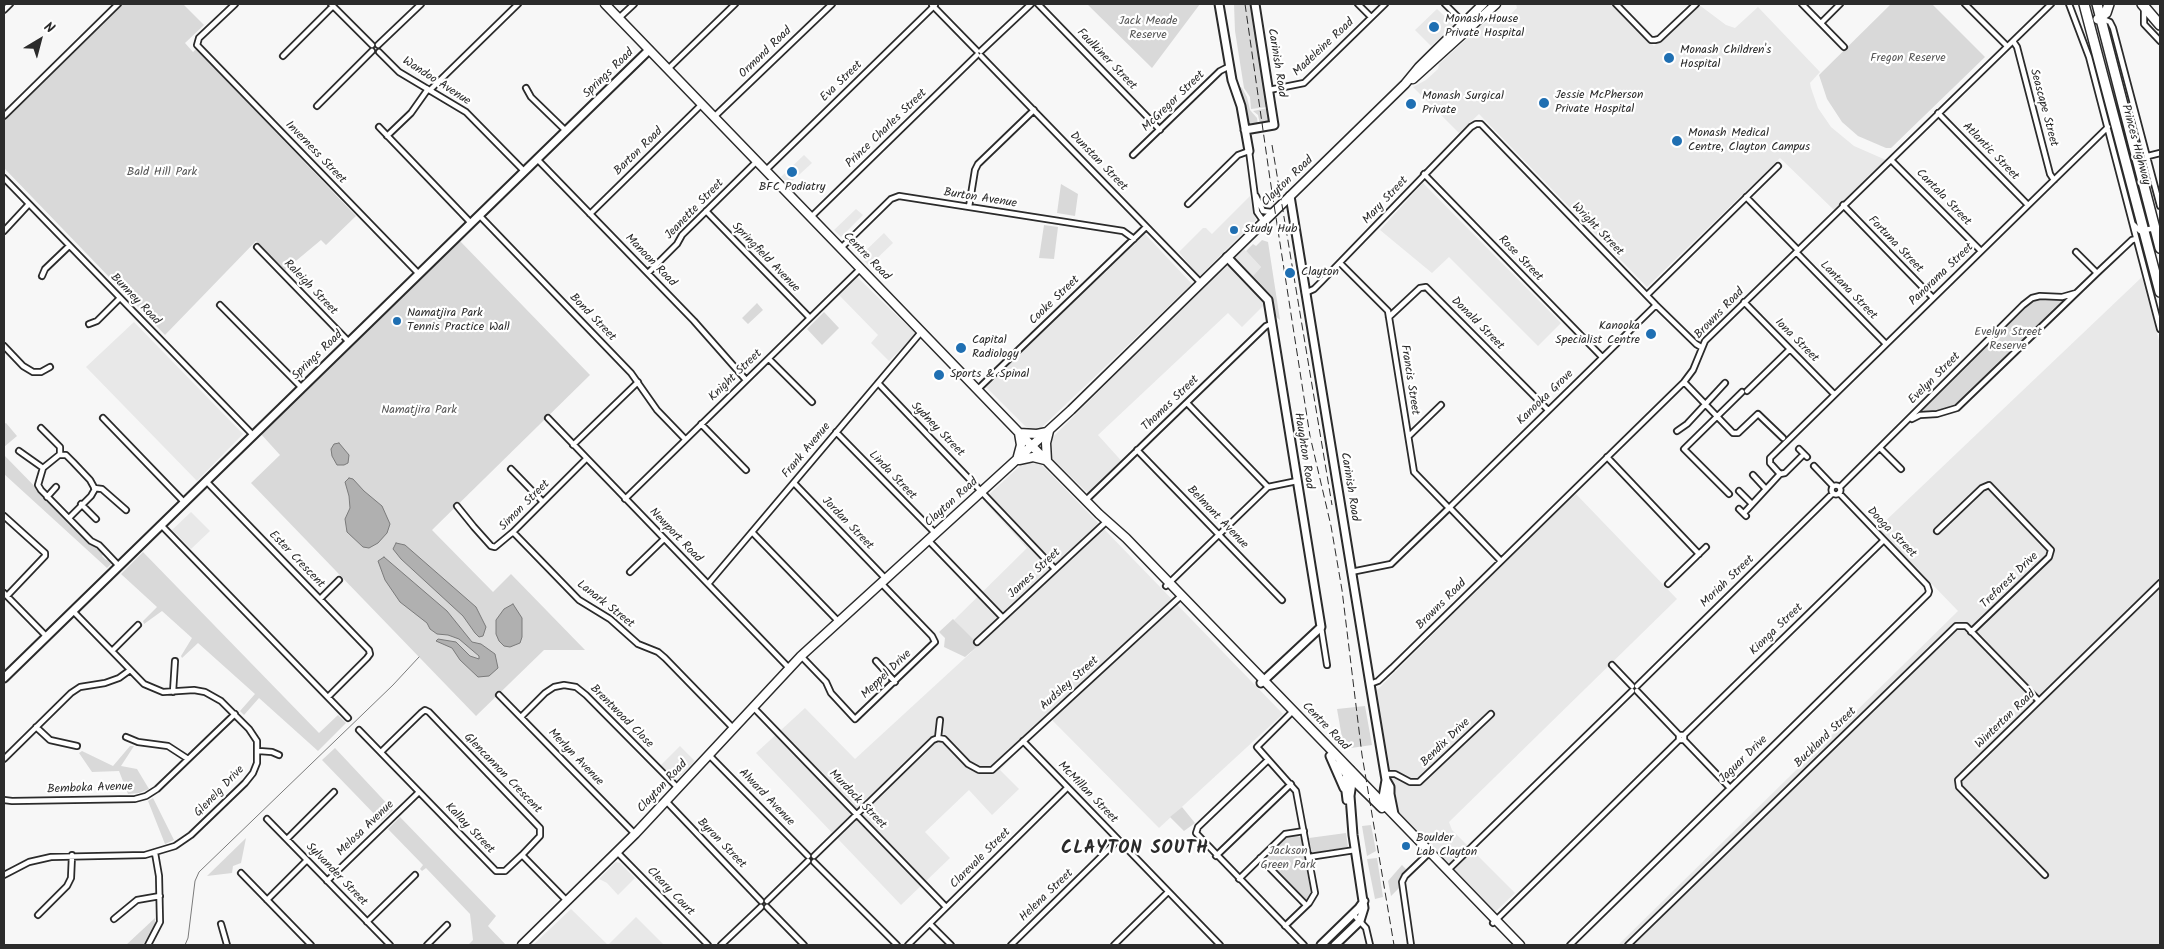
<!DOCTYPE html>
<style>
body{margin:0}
#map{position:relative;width:2164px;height:949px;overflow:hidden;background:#f7f7f7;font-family:Kalam,sans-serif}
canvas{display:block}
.frame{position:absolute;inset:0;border:5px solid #2b2b2b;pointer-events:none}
.north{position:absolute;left:15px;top:15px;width:50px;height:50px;-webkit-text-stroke:4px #fff;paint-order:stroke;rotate:37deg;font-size:14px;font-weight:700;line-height:20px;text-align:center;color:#2b2b2b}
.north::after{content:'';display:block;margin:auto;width:18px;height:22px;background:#2b2b2b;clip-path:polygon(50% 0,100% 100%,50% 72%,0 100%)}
</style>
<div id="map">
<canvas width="2164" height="949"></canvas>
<div class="frame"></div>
<div class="north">N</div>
</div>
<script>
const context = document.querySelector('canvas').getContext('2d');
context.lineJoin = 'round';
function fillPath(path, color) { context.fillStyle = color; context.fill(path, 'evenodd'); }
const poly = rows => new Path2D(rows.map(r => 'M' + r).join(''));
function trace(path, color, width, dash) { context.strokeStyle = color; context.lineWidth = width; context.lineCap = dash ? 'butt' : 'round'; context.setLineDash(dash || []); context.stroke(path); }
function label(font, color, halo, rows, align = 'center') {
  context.font = font + ' Kalam,sans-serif'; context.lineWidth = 4.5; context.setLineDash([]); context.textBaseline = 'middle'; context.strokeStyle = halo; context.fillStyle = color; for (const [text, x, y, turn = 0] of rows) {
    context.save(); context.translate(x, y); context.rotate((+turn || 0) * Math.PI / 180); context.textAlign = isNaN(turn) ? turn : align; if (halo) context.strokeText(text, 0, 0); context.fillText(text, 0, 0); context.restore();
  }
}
fillPath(poly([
 [1516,4,1612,4,1654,46,1698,4,1726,25,1735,28,1758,7,1820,72,1810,83,1811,88,1818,108,1831,127,1854,146,1886,160,1834,210,1780,158,1647,287,1479,114,1459,133,1413,87,1426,80,1438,69,1439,64,1483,24,1491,21,1501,23,1517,8],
 [1437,9,1454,25,1431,46,1415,30],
 [804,155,812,163,789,184,781,177],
 [1423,183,1561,323,1538,346,1449,257,1432,273,1380,230],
 [1250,196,1256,220,1199,277,1179,252,1203,228,1206,228,1212,234],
 [856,209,863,215,841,237,834,230],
 [884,233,893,243,869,266,860,256],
 [1145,234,1192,284,1041,428,1031,430,1025,426,986,387],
 [1244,249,1261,267,1253,276,1263,286,1261,288,1233,259],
 [1226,264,1230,265,1263,301,1263,306,1242,327,1228,313,1098,435,1126,466,1093,498,1051,458,1049,453,1052,438],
 [857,277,916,334,889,361,871,343,878,335,839,295],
 [2142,277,2160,344,2160,945,1618,945,1958,611,1878,528],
 [134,322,243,434,197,481,86,367],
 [1033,461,1042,465,1283,714,1159,828,1050,718,1000,770,1019,789,992,815,969,790,925,832,950,858,901,905,756,753,805,708,855,759,978,646,954,620,1027,548,983,500,1023,463],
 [1575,493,1677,599,1449,822,1452,830,1515,893,1495,912,1398,812,1376,691],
 [191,512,210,531,191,549,172,530],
 [680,746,695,761,673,784,658,768],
 [616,862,620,863,635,878,618,895,607,883,599,879],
 [571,909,608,945,636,917,664,945,533,945]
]), '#e8e8e8');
fillPath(poly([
 [123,4,183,4,204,25,185,43,193,52,196,49,356,216,326,245,321,240,285,270,256,241,165,335,4,168,4,121],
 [1087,4,1200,4,1152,68],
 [1234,4,1252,4,1268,107,1251,109,1250,97,1244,88,1235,31],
 [1891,4,1932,4,1985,57,1891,148,1886,148,1858,136,1842,122,1827,99,1819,75],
 [1235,83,1242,88,1247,97,1250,110,1257,118,1258,125,1251,126,1247,122],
 [1268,108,1270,119,1267,123,1260,124,1258,115,1253,111],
 [1061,184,1078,194,1075,216,1057,213],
 [1044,225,1058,227,1054,259,1039,258],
 [459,240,590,375,432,530,493,592,511,574,585,650,544,650,476,716,251,483,280,455,260,433],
 [1262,240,1268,242,1280,320,1275,316,1272,296,1253,276,1261,267,1246,251,1253,244,1256,246],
 [2038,298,2064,299,2065,302,1958,406,1939,412,1925,412,1922,409,2022,309],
 [757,303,763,310,748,324,742,318],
 [824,312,839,328,822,345,807,329],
 [6,423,17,436,4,447,4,424],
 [4,455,89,542,104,553,102,556,106,560,109,558,111,564,107,568,4,474],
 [143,552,319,733,338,715,346,723,318,751,259,698,244,715,240,711,255,694,198,643,182,658,181,656,192,638,162,611,144,624,143,621,157,607,121,574],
 [953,619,979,645,965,657,944,647,945,638,939,632],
 [1365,706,1372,745,1344,749,1337,709],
 [130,746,134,746,121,766,137,769,149,789,139,793,128,794,119,771,92,772,79,753,82,751,113,766],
 [335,748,393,810,381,821,322,760],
 [153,798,174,840,165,844,148,801],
 [1182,807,1195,823,1184,831,1170,817],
 [400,817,496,916,488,926,506,945,468,945,473,940,470,914,426,868,422,871,420,869,423,865,388,829],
 [1371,825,1376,851,1367,856,1362,826],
 [1346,833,1348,847,1312,853,1309,838],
 [1297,835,1301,838,1311,894,1306,902,1263,859,1285,837],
 [246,838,241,863,233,866,232,873,207,876],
 [1377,858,1383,897,1375,899,1367,859],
 [1402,865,1407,870,1399,880,1400,887,1391,896,1388,881],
 [155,918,155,925,143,945,126,945]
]), '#d9d9d9');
const water = poly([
 [339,443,349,455,348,463,344,465,337,465,332,456,331,449,334,444,339,443],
 [349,478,353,479,364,491,382,506,390,524,387,533,378,543,369,548,363,547,347,532,345,519,350,508,349,496,345,482,349,478],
 [396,543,405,545,476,607,486,627,483,636,479,637,475,633,463,616,401,559,393,549,396,543],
 [384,557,447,611,472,642,481,644,495,654,498,668,489,676,478,677,460,660,452,648,436,641,438,639,456,642,470,656,479,659,479,656,459,639,448,635,437,634,430,629,427,623,400,602,385,580,378,561,384,557],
 [513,604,522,618,522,637,520,643,510,647,504,646,499,641,496,634,496,620,504,609,513,604]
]);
fillPath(water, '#b0b0b0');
trace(water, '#7b7b7b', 1);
trace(poly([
 [185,945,188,938,195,881,199,872,393,685,419,657]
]), '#7b7b7b', 1);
const street = poly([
 [235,4,199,38,197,45,419,274],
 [331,4,372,45],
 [1038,4,1160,130],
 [1358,4,1371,17],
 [1445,4,1464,23],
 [1616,4,1651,40,1655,40,1659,39,1696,4],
 [1802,4,1844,47],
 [1965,4,2007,46],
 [2069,4,2089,57,2160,329],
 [932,5,935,5],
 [2144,7,2144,24,2160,41],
 [935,8,977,51],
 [4,10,10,4],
 [619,18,634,4],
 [2101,18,2110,22,2113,28,2160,206],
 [1821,23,1840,4],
 [2013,41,2017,47,2050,174,2054,180],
 [378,45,421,4],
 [981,51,1031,4],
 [379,52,399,72,466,112,524,171],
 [283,56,333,6],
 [981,56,1201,283],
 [668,69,735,4],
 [526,88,531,97,566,131],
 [430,90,518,4],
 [1269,90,1304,83,1385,4],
 [317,106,372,51],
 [1938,113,2028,205],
 [4,116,118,4],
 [714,117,832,4],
 [379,127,471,223],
 [387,136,411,113,428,89],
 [1133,155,1220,71,1230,66],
 [2148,156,2160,153],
 [537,159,694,321,746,380],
 [1891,160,1981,251],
 [766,170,932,8],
 [1424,174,1602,357],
 [4,178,253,435],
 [1256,196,1263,211,1272,212],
 [1746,197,1798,250],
 [1188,204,1238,155,1249,151,1257,212,1264,222],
 [1843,205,1933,298],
 [969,207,975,170,978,164,1034,110],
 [706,211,810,318],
 [590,214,702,104],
 [479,215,631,373,657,410,685,439],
 [811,217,977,55],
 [2133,224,2140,231,2155,228],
 [4,231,29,204],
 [257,247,349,342],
 [841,248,891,199,899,196,1123,231,1134,239],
 [1796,252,1886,344],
 [2076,252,2097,273],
 [1340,263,1388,311,1414,472,1447,506],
 [648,273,677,244,682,235,757,161],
 [42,276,45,269,69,246],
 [1305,293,1314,289,1322,281,1471,127,1476,124,1481,124,1656,305,1696,344,1701,347],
 [1647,295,1778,166],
 [1744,302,1834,394],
 [220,305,302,388],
 [1389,317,1420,288,1426,287,1548,410],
 [89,324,97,321,120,298],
 [4,346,23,366,33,372,41,372,50,367],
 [769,359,812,402],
 [1684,382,1733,433,1738,433,1758,414,1783,438],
 [878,383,1055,569],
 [978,389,1146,227],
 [1747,391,1790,349],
 [1187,403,1268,487],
 [103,418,184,502],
 [548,418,789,668],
 [1912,419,1920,415,1937,414,1957,408,2097,273,2132,240,2136,239],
 [701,424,746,470],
 [41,428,60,447,60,455],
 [1677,431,1687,424,1725,383],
 [836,432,935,533],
 [1409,436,1441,405],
 [573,445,638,382],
 [1880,448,1901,469],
 [1799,449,1807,457],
 [1137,450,1282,600],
 [19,451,43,468],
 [1607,457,1699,554],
 [1814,466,1833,486],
 [511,469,543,502],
 [1780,474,1770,463,1770,458,2108,127],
 [1753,475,1765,488],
 [206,481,369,650,370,654,367,658,328,697],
 [794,483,885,578],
 '1831.5 490a4.5 4.5 0 1 1 9 0a4.5 4.5 0 1 1-9 0Z',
 [1840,487,2023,305,2032,298,2040,296,2062,297,2076,293],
 [94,488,102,489,126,510],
 [1739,491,1752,504],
 [1729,494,1684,449,1742,392],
 [47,497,56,487],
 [625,499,861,268],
 [1086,500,1266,326,1271,324],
 [81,504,96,519],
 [457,506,474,527,491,546,495,547,513,532,586,459],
 [1451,506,1656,305],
 [1451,509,1501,561],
 [1739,509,1746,516],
 [1744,513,1780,474,1785,473,1804,454],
 [4,516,45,553,45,556,7,596],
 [69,518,91,496,95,489,90,480,73,462,66,455,59,455,43,468,38,485,41,490,91,541,99,545,119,566],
 [161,525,348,718],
 [1937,531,1982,488,1989,485,2051,550,2049,557,1971,632],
 [513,532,579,600,610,619,638,644,658,652,665,658,733,728],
 [752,532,838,621],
 [928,540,1002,617],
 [630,572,664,539],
 [1351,572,1391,564,1448,509],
 [708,584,922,331],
 [1668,584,1706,547],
 [1166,586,1268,487,1297,481],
 [4,593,47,637],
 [320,599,339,580],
 [1321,627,1327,665],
 [977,642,1106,522],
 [112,651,138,625],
 [801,656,826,682,831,693,855,719,935,642,932,636,881,583],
 [876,661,895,682],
 [1612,665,1632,686],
 [1370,684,1378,681,1392,668,1684,382,1693,370,1705,341,2051,4],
 [1637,686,1833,493],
 [1637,691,1679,735],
 [173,692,175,661],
 [499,695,635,834],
 [753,707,946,907],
 [521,717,545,693,554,687,564,685,576,687,586,695,678,788],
 [36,727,50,740,77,746],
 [359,730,496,871,505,871,522,855,567,901],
 [1684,735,1679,735,1679,740,1684,740,1684,735,1884,540],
 [126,737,138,742,168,746,188,759],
 [938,738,940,720],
 [1684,740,1730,788],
 [1023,741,1220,945],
 [259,751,272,752,279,755],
 [381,752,421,713,425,710,429,712,540,828,540,836,522,855],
 [709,755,808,856],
 [4,759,71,693,80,687,105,683,119,678,130,670],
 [1268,760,1198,827,1196,833,1304,945],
 [1385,774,1395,774,1410,782,1419,782,1491,714],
 [4,800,12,801,135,799,146,796,157,789,235,714],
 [666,801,761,901],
 [267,819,390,945],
 [287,839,334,792],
 [617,852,708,945],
 [814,856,933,740,938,738,944,739,968,764,979,770,992,770,1181,596],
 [1216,856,1291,784],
 [1309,857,1355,850],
 [1260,858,1306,905],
 [814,862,897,945],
 [1448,870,1632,691],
 [241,873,311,945],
 [4,875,29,862,51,857,145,855,175,846,191,835,245,783,253,773,257,763,257,741,249,729,221,701,205,692,194,690,163,692,144,684,73,611],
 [2045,875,1959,787,1958,780,2160,583],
 [1239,879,1285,834,1304,831],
 [327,881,419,792],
 [267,900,307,860],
 [767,901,808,861],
 [767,907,804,945],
 [1353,914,1366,928,1370,945],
 [38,915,67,886,71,878,72,855],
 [114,919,137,900,160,896],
 [367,922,415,875],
 [1493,923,1679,740],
 [221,924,227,945],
 [930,924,951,945],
 [1285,926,1309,903,1315,893,1296,791,1257,747,1290,714],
 [148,945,160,922,159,876,155,853],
 [427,945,447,925],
 [721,945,761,907],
 [908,945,1067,788],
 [1011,945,1118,840],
 [1114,945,1168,892],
 [1411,945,1402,882,1405,876,1430,852],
 [1570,945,1928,594,1929,591,1927,585,1839,493],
 [1628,945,1956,626,1966,626,2039,701]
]);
const secondary = poly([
 [1219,4,1232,80,1241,106,1249,151],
 [1245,130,1274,125,1255,4],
 [1290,196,1370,684,1386,780,1390,787,1390,794,1388,800,1380,806],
 [1227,257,1268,300,1321,627,1261,683],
 [4,678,649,50],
 [1330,756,1344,788],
 [1390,794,1394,814],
 [1347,800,1345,783,1347,774,1350,770],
 [1378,803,1383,797,1386,780],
 [1321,945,1359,908,1364,901],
 [1335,945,1360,921,1364,908,1353,835,1350,796,1353,776]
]);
const primary = poly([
 [605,4,1026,440,1099,514,1126,538,1520,945],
 [1413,79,1496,4],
 [1019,433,1037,434,1047,432],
 [1017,460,1021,445,1019,433],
 [1019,460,1033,457,1045,460],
 [1047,461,1046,443,1049,431],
 [1338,765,1382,808],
 [522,945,635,834,801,656,1071,410,1405,84,1419,67,1483,4]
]);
const highway = poly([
 [2084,4,2160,292],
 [2097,4,2160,248],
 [2142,4,2160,25],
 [2098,19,2106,13,2109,4]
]);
trace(street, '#2b2b2b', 8);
trace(secondary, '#2b2b2b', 11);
trace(primary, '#2b2b2b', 11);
trace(highway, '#2b2b2b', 12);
trace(street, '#fff', 4.5);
trace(secondary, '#fff', 7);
trace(primary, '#fff', 8);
trace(highway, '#fff', 9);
trace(poly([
 [1245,4,1270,179,1310,436,1331,526,1342,590,1362,755,1394,945],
 [1272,145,1332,505]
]), '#2b2b2b', 1, [8, 4]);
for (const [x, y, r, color] of [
 [1434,27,6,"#1f6fb2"],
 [1669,58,6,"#1f6fb2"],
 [1544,103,6,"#1f6fb2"],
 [1411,104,6,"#1f6fb2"],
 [1677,141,6,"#1f6fb2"],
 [792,172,6,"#1f6fb2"],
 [1234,230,5,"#1f6fb2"],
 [1290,273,6,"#1f6fb2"],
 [397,321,5,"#1f6fb2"],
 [1651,334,6,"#1f6fb2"],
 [961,348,6,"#1f6fb2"],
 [939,375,6,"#1f6fb2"],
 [1406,846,5,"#1f6fb2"]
]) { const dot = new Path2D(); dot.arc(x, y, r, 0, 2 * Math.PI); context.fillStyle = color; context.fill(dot); trace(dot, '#fff', 2); }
label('12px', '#2b2b2b', '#fff', [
 ["Monash House",1445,20],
 ["Private Hospital",1445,34],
 ["Monash Children's",1680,51],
 ["Hospital",1680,65],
 ["Jessie McPherson",1555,96],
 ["Private Hospital",1555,110],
 ["Monash Surgical",1422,97],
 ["Private",1422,111],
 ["Monash Medical",1688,134],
 ["Centre, Clayton Campus",1688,148],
 ["BFC Podiatry",792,188,"center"],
 ["Study Hub",1244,230],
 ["Clayton",1301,273],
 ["Namatjira Park",407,314],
 ["Tennis Practice Wall",407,328],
 ["Kanooka",1640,327,"right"],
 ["Specialist Centre",1640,341,"right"],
 ["Capital",972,341],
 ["Radiology",972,355],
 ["Sports & Spinal",950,375],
 ["Boulder",1416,839],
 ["Lab Clayton",1416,853]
], 'left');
label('12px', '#565656', '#fff', [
 ["Jack Meade",1148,22],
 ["Reserve",1148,36],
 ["Fregon Reserve",1908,59],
 ["Bald Hill Park",162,173],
 ["Evelyn Street",2008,333],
 ["Reserve",2008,347],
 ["Namatjira Park",419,411],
 ["Jackson",1288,852],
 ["Green Park",1288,866]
]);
label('12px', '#2b2b2b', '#fff', [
 ["Madeleine Road",1324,48,-43],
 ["Ormond Road",766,53,-44],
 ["Faulkiner Street",1106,60,46],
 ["Carinish Road",1276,63,81],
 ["Springs Road",609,74,-44],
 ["Wandoo Avenue",436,82,33],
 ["Eva Street",842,82,-44],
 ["McGregor Street",1174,102,-44],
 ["Seascape Street",2043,108,75],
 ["Prince Charles Street",887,129,-44],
 ["Princes Highway",2135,145,75],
 ["Barton Road",639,152,-44],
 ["Atlantic Street",1990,152,46],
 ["Inverness Street",315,153,46],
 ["Dunstan Street",1098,162,46],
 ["Clayton Road",1288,182,-44],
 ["Cantala Street",1943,198,46],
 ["Burton Avenue",980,199,9],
 ["Mary Street",1386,201,-47],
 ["Jeanette Street",695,210,-46],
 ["Wright Street",1597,230,46],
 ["Fortuna Street",1895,245,46],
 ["Centre Road",866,257,46],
 ["Springfield Avenue",765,258,46],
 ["Rose Street",1520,259,46],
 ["Manoon Road",650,261,46],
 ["Panorama Street",1942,275,-44],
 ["Raleigh Street",310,288,46],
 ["Lantana Street",1848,291,46],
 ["Bunney Road",135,300,46],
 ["Cooke Street",1055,301,-44],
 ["Browns Road",1720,314,-46],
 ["Bond Street",592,318,46],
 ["Donald Street",1477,324,45],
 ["Iona Street",1796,341,45],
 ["Springs Road",318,356,-44],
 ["Knight Street",736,376,-44],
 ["Evelyn Street",1935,379,-45],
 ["Francis Street",1409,380,81],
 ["Kanooka Grove",1546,398,-44],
 ["Thomas Street",1171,404,-44],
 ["Sydney Street",937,430,46],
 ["Frank Avenue",807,451,-50],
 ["Haughton Road",1303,451,81],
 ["Linda Street",892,476,46],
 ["Carinish Road",1349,487,81],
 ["Clayton Road",952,503,-42],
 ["Simon Street",525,506,-45],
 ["Belmont Avenue",1217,518,46],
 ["Jordan Street",847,524,46],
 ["Dooga Street",1891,533,46],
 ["Newport Road",675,536,46],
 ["Ester Crescent",296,560,46],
 ["James Street",1035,574,-43],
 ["Treforest Drive",2010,581,-44],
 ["Moriah Street",1728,582,-44],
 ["Lanark Street",605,605,38],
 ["Browns Road",1442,605,-45],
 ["Kionga Street",1777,630,-44],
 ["Meppel Drive",887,675,-44],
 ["Audsley Street",1070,684,-42],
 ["Brentwood Close",621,717,45],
 ["Winterton Road",2006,720,-44],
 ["Centre Road",1325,727,46],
 ["Buckland Street",1826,738,-44],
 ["Bendix Drive",1446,743,-44],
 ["Merlyn Avenue",575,758,46],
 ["Jaguar Drive",1744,760,-44],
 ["Glencannon Crescent",502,774,46],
 ["Clayton Road",663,787,-47],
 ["Bemboka Avenue",90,789,-2],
 ["Glenelg Drive",220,792,-46],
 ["McMillan Street",1087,793,46],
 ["Alward Avenue",766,798,46],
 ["Murdock Street",857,800,46],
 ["Melosa Avenue",366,829,-44],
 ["Kallay Street",469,829,46],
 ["Byron Street",721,844,46],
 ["Clarevale Street",981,859,-45],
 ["Sylvander Street",336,875,46],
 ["Cleary Court",670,892,46],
 ["Helena Street",1047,896,-44]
]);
context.letterSpacing = '1px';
label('bold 18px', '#2b2b2b', '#fff', [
 ["CLAYTON SOUTH",1135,850]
]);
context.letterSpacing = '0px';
</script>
